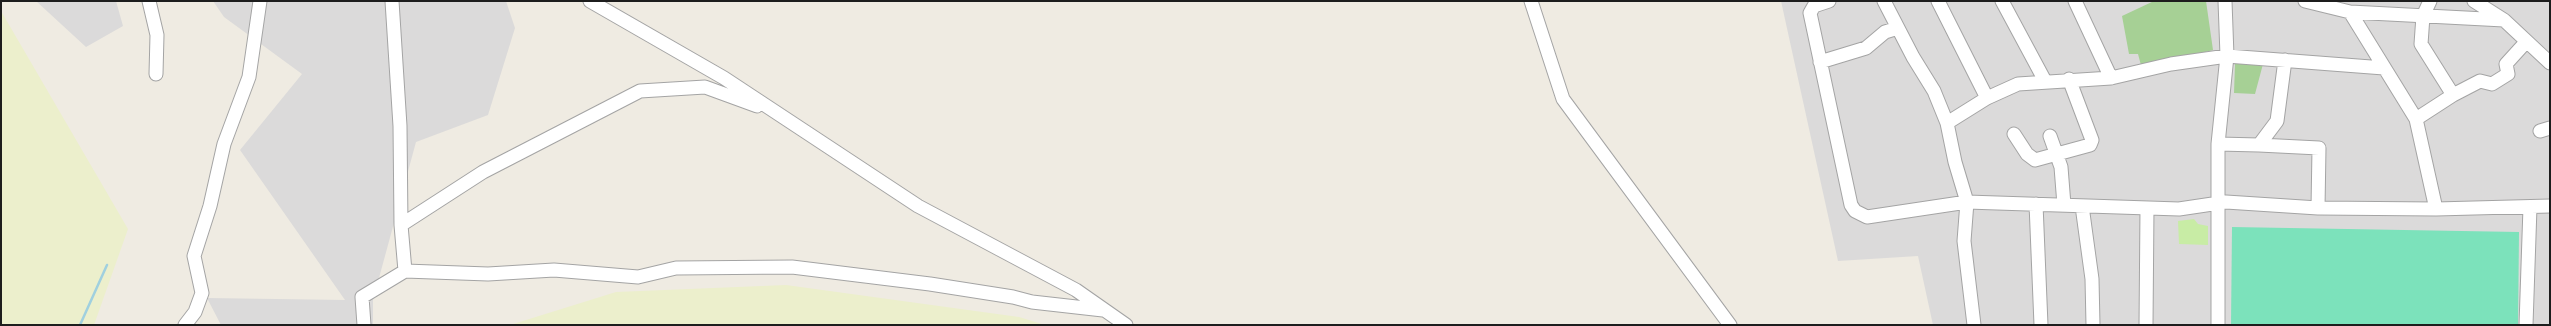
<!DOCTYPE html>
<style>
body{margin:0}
#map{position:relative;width:2551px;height:326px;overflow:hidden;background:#efebe2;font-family:"Public Sans",sans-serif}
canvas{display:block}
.frame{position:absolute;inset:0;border:2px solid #1d1d1d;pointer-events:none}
</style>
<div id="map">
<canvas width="2551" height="326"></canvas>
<div class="frame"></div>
</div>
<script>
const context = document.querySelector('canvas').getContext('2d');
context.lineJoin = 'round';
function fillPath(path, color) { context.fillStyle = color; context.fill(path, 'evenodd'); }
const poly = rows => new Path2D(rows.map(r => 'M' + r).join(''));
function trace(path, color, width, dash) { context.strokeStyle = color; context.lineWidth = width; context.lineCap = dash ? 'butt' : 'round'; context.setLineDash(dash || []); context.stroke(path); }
fillPath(poly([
 [36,1,116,1,123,26,86,47],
 [213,1,506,1,515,28,488,115,416,142,373,300,373,325,221,325,207,298,345,300,240,150,302,74,224,17],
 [1781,1,2550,1,2550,325,1933,325,1918,256,1838,261]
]), '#dbdada');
fillPath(poly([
 [1,11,128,229,94,325,1,325],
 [786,285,1019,317,1045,325,510,325,616,292]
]), '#ecefcc');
fillPath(poly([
 [2194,219,2198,224,2208,226,2208,245,2179,244,2178,221]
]), '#c8eca5');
fillPath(poly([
 [2154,1,2206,1,2213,50,2142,69,2138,54,2129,54,2122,16],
 [2235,64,2263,64,2255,94,2234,93]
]), '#a6d095');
fillPath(poly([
 [2232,227,2519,232,2518,325,2231,325]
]), '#7ce2bb');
trace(poly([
 [80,325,107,265]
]), '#a0d0df', 2.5);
const minor = poly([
 [149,1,157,35,156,74],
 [392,1,400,126,401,225,405,271],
 [590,1,724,78,918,206,1076,290,1126,325],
 [1531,1,1563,99,1730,325],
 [1829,1,1814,6,1810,13,1851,205,1855,211,1867,217,1967,202,2179,209,2226,202,2318,208,2436,209,2550,206],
 [1884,1,1913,57,1934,91,1947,123,1955,162,1967,202,1964,241,1974,325],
 [1938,1,1987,98],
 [2002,1,2045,81],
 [2075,1,2111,78],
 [2305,1,2350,12,2504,20],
 [2430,1,2423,16,2421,44,2453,95],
 [2474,1,2504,20,2550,63],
 [2350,12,2416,119,2436,209],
 [1820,62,1866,48,1885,32,1898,28],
 [2416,119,2453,95,2480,81,2492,84,2508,74,2506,64,2526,42],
 [1947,123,1987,98,2018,84,2111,78,2171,64,2227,56,2384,68],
 [2540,131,2550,128],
 [2014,134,2027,154,2035,160,2090,145,2092,140,2069,79],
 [2050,136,2061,167,2064,205],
 [2218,144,2259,145,2277,121,2285,60],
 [2259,145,2319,148,2318,208],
 [2036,204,2041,325],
 [2082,206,2092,279,2093,325],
 [401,225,483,172,640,91,705,87,757,106],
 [185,325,195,312,202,293,194,256,210,206,224,144,249,77,260,1],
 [364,325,362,297,405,271,488,274,554,270,638,277,676,268,792,267,930,284,1013,297,1032,302,1103,310],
 [2146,325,2147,208],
 [2218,325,2218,144,2227,56,2225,1],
 [2526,325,2530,207]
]);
trace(minor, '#a4a4a4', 15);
trace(minor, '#fff', 13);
</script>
